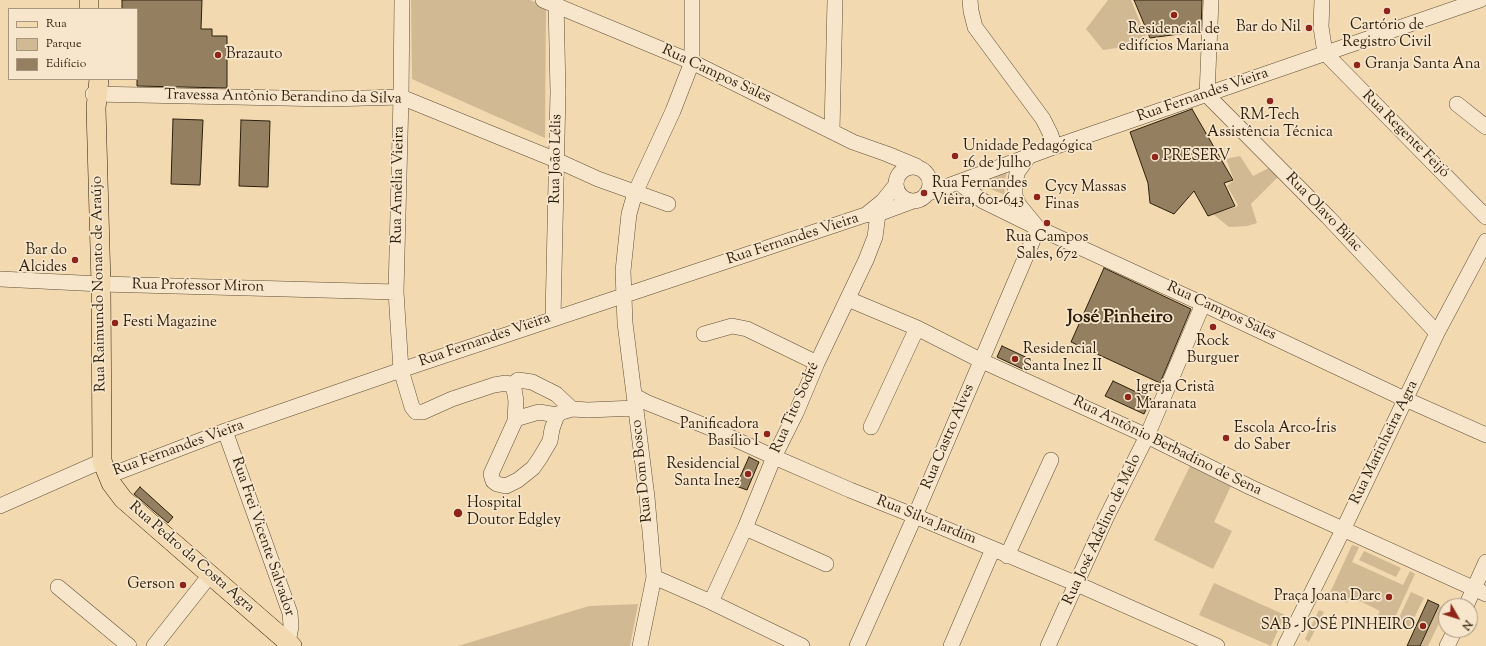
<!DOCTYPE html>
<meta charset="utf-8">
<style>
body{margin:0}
#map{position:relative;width:1486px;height:646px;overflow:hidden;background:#f2d9b0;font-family:"Sorts Mill Goudy",serif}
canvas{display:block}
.legend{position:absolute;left:8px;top:8px;width:130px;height:72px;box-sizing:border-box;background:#f7e6cc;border:1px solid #a7967f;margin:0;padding:5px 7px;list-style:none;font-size:12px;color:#2e1f0c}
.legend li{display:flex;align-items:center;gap:8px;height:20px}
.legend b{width:20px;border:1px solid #a7967f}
.north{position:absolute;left:1438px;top:598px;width:40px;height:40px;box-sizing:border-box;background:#f7e6cc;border:1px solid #a7967f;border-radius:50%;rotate:129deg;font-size:11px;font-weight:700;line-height:16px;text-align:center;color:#2e1f0c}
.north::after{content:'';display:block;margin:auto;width:14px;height:18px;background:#8f2418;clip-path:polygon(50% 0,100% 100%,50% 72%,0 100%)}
</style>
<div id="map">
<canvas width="1486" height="646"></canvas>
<ul class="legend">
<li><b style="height:5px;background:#f2d9b0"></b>Rua</li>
<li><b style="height:11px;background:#d1b994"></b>Parque</li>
<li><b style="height:11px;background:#948061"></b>Edifício</li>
</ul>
<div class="north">N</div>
</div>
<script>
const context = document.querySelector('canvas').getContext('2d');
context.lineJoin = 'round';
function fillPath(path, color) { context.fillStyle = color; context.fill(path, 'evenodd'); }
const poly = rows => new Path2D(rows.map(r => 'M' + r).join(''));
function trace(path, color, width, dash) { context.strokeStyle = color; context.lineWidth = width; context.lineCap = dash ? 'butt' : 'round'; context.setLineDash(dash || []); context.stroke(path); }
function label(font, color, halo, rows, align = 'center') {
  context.font = font + ' "Sorts Mill Goudy",serif'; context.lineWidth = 3.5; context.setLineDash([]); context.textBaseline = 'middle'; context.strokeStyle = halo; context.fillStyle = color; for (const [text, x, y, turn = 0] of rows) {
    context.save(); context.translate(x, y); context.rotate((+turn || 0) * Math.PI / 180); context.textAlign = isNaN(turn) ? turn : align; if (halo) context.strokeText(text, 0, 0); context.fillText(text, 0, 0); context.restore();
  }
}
fillPath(poly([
 [411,0,530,0,546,7,545,138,412,79],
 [1108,0,1131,0,1147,39,1129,46,1103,50,1086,29],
 [1240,156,1253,176,1273,166,1281,174,1251,204,1257,223,1248,226,1229,227,1213,214,1236,207,1238,205,1227,186,1234,180,1226,159],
 [1007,172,1004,183,1005,195,976,183],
 [1190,466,1231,486,1214,522,1232,531,1213,569,1154,540],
 [1352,545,1359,547,1352,562,1403,585,1410,571,1415,574,1391,626,1376,619,1380,611,1350,596,1347,603,1329,595],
 [1364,551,1401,568,1396,577,1359,560],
 [1214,583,1285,615,1271,646,1199,615],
 [1411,592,1424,598,1409,628,1397,622],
 [638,604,630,646,458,646,589,606],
 [1439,606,1446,609,1428,646,1420,646],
 [1319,610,1324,612,1309,642,1305,639]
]), '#d1b994');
const building = poly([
 [122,0,202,0,201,29,212,29,212,36,227,36,227,88,137,86,137,9,122,9,122,0],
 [1134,0,1202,0,1201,31,1150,38,1134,0],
 [1192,109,1233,180,1224,183,1235,206,1208,216,1194,191,1174,214,1150,203,1148,183,1130,132,1192,109],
 [173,119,203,120,200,185,171,184,173,119],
 [241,120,270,121,268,187,239,186,241,120],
 [1104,268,1191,309,1160,383,1071,342,1104,268],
 [1002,346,1032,360,1027,371,997,357,1002,346],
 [1113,381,1151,399,1144,414,1105,396,1113,381],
 [749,457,759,462,747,490,736,486,749,457],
 [140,487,173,517,168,523,134,494,140,487],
 [1428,600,1439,605,1420,646,1407,646,1428,600]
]);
fillPath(building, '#948061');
trace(building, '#2e1f0c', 1);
const minor = poly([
 [402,0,401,97,396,292,401,370,412,407,416,412,423,412,452,399,494,385,506,383,511,385,514,389,516,401,515,421,491,474,493,481,497,484,506,486,518,480,533,468,540,458,550,441,552,429,557,415,562,412,572,409,588,410,636,408],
 [543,0,692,62,853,142,887,154,916,166],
 [970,0,971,11,975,27,1043,119,1051,135,1054,147],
 [1211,0,1207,95,1328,217,1437,333],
 [1322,0,1321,27,1325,53,1486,217],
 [93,94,329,99,401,97,556,160,598,179,668,204],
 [1457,104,1486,127],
 [832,131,835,0],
 '896 184a17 17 0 1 1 34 0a17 17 0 1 1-34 0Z',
 [959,183,983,201,1038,228,1203,304,1396,395,1486,435],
 [926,194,1054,147,1480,0],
 [867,214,883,201,895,186],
 [0,279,101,284,396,292],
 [848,299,917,328,982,361,1147,436,1250,487,1486,594],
 [553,318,558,92,556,0],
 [704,334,732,326,747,329,817,363],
 [511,385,518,380,532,382,556,394,572,409],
 [635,396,648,403,708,427,774,457,850,490,915,516,1077,584,1217,646],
 [515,419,539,412,557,415],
 [871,427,917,328],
 [225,431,290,613,291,626,288,643],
 [108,476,225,431,401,370,865,215,878,214,913,201],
 [0,506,102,461],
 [745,528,826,564],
 [1007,556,1051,460],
 [654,577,711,602,802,646],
 [58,587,129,646],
 [711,602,745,528,774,457,796,413,817,363,866,260,875,237,878,214],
 [1466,606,1486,562],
 [154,646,210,575],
 [640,646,654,577,647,497,625,323,623,271,629,214,635,193,673,111,692,62,692,0],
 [857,646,915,516,1038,228,1019,205,1015,196,1015,188,1017,173,1029,156],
 [951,646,993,549],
 [1048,646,1106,518,1147,436,1203,304],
 [1285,646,1343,530,1437,333,1486,241],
 [1447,646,1455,630]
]);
const major = poly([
 [89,0,89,9],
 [99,79,96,108,101,284,102,461,111,483,123,499,292,646]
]);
trace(minor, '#5f4e35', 16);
trace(major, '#2e1f0c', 20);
trace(minor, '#f7e6cc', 15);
trace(major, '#f2d9b0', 19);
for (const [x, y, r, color] of [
 [1387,11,4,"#8f2418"],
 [1174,15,4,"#8f2418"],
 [1309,28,4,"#8f2418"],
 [218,55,4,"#8f2418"],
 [1357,65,4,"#8f2418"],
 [1270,101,4,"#8f2418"],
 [955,156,4,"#8f2418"],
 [1155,157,4,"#8f2418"],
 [924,193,4,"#8f2418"],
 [1037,197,4,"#8f2418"],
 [1047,223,4,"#8f2418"],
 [75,260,4,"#8f2418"],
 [115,323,4,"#8f2418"],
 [1213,327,4,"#8f2418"],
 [1015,359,4,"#8f2418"],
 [1128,397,4,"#8f2418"],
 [767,434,4,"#8f2418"],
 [1226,438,4,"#8f2418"],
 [748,474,4,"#8f2418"],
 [458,513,5,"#8f2418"],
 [183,585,4,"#8f2418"],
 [1389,597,4,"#8f2418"],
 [1423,626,4,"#8f2418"]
]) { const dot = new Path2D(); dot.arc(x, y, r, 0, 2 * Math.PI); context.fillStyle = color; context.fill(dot); trace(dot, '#f7e6cc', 1.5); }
label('15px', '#2e1f0c', '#f7e6cc', [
 ["Cartório de",1387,26,"center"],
 ["Registro Civil",1387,43,"center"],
 ["Bar do Nil",1301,28,"right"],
 ["Residencial de",1174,30,"center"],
 ["edifícios Mariana",1174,47,"center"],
 ["Brazauto",226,55],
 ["Granja Santa Ana",1365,65],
 ["RM-Tech",1270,116,"center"],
 ["Assistência Técnica",1270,133,"center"],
 ["Unidade Pedagógica",963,147],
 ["16 de Julho",963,164],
 ["PRESERV",1163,157],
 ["Rua Fernandes",932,184],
 ["Viêira, 601-643",932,201],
 ["Cycy Massas",1045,188],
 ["Finas",1045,205],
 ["Rua Campos",1047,238,"center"],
 ["Sales, 672",1047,255,"center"],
 ["Bar do",67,251,"right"],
 ["Alcides",67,268,"right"],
 ["Festi Magazine",123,323],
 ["Rock",1213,342,"center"],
 ["Burguer",1213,359,"center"],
 ["Residencial",1023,350],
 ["Santa Inez II",1023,367],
 ["Igreja Cristã",1136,388],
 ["Maranata",1136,405],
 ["Panificadora",759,425,"right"],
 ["Basílio I",759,442,"right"],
 ["Escola Arco-Íris",1234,429],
 ["do Saber",1234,446],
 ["Residencial",740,465,"right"],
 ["Santa Inez",740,482,"right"],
 ["Hospital",467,504],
 ["Doutor Edgley",467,521],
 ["Gerson",175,585,"right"],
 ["Praça Joana Darc",1381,597,"right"],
 ["SAB - JOSÉ PINHEIRO",1415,626,"right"]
], 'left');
label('15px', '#2e1f0c', '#f7e6cc', [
 ["Rua Campos Sales",716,75,25],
 ["Rua Fernandes Vieira",1203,96,-19],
 ["Travessa Antônio Berandino da Silva",283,98,1],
 ["Rua Regente Feijó",1405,135,45],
 ["Rua João Lélis",557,159,-89],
 ["Rua Amélia Vieira",399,185,-89],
 ["Rua Olavo Bilac",1323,213,46],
 ["Rua Fernandes Vieira",793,240,-18],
 ["Rua Raimundo Nonato de Araújo",100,284,-91],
 ["Rua Professor Miron",198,287,1],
 ["Rua Campos Sales",1221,312,25],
 ["Rua Fernandes Vieira",485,341,-19],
 ["Rua Tito Sodré",796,408,-66],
 ["Rua Castro Alves",949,437,-67],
 ["Rua Marinheira Agra",1385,443,-64],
 ["Rua Antônio Berbadino de Sena",1167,447,26],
 ["Rua Fernandes Vieira",179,449,-20],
 ["Rua Dom Bosco",643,471,-96],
 ["Rua Silva Jardim",926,521,22],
 ["Rua José Adelino de Melo",1103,530,-65],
 ["Rua Frei Vicente Salvador",262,537,71],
 ["Rua Pedro da Costa Agra",191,558,41]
]);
label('bold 19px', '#2e1f0c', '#f7e6cc', [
 ["José Pinheiro",1120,319]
]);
</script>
